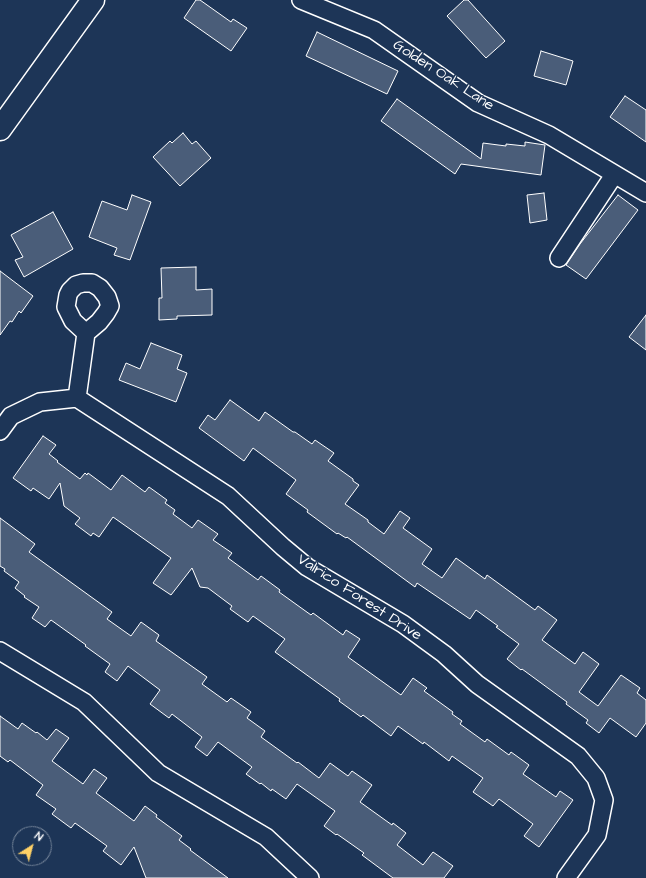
<!DOCTYPE html>
<style>
body{margin:0}
#map{position:relative;width:646px;height:878px;overflow:hidden;background:#1d3557;font-family:"Architects Daughter",sans-serif}
canvas{display:block}
.north{position:absolute;left:12px;top:826px;width:40px;height:40px;box-sizing:border-box;background:#1d3557;border:1px solid #77869a;border-radius:50%;rotate:36deg;font-size:11px;font-weight:700;line-height:16px;text-align:center;color:#fff}
.north::after{content:'';display:block;margin:auto;width:14px;height:18px;background:#ffd166;clip-path:polygon(50% 0,100% 100%,50% 72%,0 100%)}
</style>
<div id="map">
<canvas width="646" height="878"></canvas>
<div class="north">N</div>
</div>
<script>
const context = document.querySelector('canvas').getContext('2d');
context.lineJoin = 'round';
function fillPath(path, color) { context.fillStyle = color; context.fill(path, 'evenodd'); }
const poly = rows => new Path2D(rows.map(r => 'M' + r).join(''));
function trace(path, color, width, dash) { context.strokeStyle = color; context.lineWidth = width; context.lineCap = dash ? 'butt' : 'round'; context.setLineDash(dash || []); context.stroke(path); }
function label(font, color, halo, rows, align = 'center') {
  context.font = font + ' "Architects Daughter",sans-serif'; context.lineWidth = 3; context.setLineDash([]); context.textBaseline = 'middle'; context.strokeStyle = halo; context.fillStyle = color; for (const [text, x, y, turn = 0] of rows) {
    context.save(); context.translate(x, y); context.rotate((+turn || 0) * Math.PI / 180); context.textAlign = isNaN(turn) ? turn : align; if (halo) context.strokeText(text, 0, 0); context.fillText(text, 0, 0); context.restore();
  }
}
const building = poly([
 [196,0,200,0,231,22,233,19,247,28,231,51,184,18,196,0],
 [464,0,468,0,505,41,486,58,447,16,464,0],
 [317,32,398,71,387,94,306,56,317,32],
 [541,51,573,61,566,85,534,76,541,51],
 [625,96,646,110,646,142,610,117,625,96],
 [397,99,481,159,483,143,506,146,506,144,525,146,525,142,545,145,541,175,461,164,455,174,381,121,397,99],
 [183,133,192,144,196,141,211,158,180,186,153,157,170,141,172,143,183,133],
 [544,193,547,220,530,223,527,195,544,193],
 [132,195,151,202,130,260,114,255,117,248,89,237,102,201,127,210,132,195],
 [618,195,638,210,586,279,566,265,580,244,618,195],
 [53,212,73,249,24,277,15,260,23,257,11,235,53,212],
 [196,267,196,290,212,289,212,315,177,316,177,319,159,320,159,298,162,298,161,268,196,267],
 [0,271,33,296,21,313,19,311,12,322,10,321,0,335,0,271],
 [646,315,646,350,629,337,646,315],
 [151,343,182,355,177,369,187,373,176,402,119,380,126,363,140,369,151,343],
 [230,400,259,421,265,412,293,432,295,432,312,444,315,440,334,453,328,461,353,479,353,481,359,485,345,504,368,520,368,522,384,534,400,511,410,518,403,528,432,549,422,564,442,578,456,558,485,579,487,575,535,610,538,606,557,620,542,640,575,664,583,652,599,664,579,692,598,706,621,675,640,688,637,693,646,700,646,723,636,737,610,718,599,733,586,723,588,720,566,704,567,702,522,669,521,670,507,659,519,644,496,627,498,626,476,610,470,619,417,583,415,587,347,537,346,538,338,533,337,534,307,512,308,510,286,494,296,480,253,448,244,461,199,428,208,415,215,420,230,400],
 [43,436,56,445,49,454,58,461,57,462,80,479,85,473,87,475,88,473,111,490,122,475,145,492,149,487,167,500,165,503,175,510,173,514,192,528,198,520,218,534,213,540,232,553,228,558,258,580,261,576,280,590,279,592,311,615,313,613,343,635,346,630,360,639,348,657,401,695,413,678,427,688,424,691,453,712,452,714,462,721,460,724,485,742,487,739,509,755,511,752,529,765,523,774,556,797,560,791,573,800,539,847,524,836,533,824,499,799,493,806,473,792,483,778,452,756,449,761,424,742,423,744,398,726,391,736,363,715,361,717,339,701,340,699,275,652,285,639,253,616,248,622,230,609,232,606,208,588,200,587,192,568,171,595,153,583,171,558,113,517,99,537,93,533,91,536,75,524,80,518,64,506,60,483,49,499,33,488,31,491,13,478,43,436],
 [0,518,35,544,29,552,112,612,107,619,131,636,141,622,159,635,156,641,207,677,202,684,227,702,231,698,251,712,247,718,265,731,261,737,297,763,298,762,319,778,330,763,348,776,352,771,372,785,360,802,392,825,393,823,406,833,397,845,423,865,433,852,453,866,444,878,393,878,362,855,364,853,337,834,336,835,324,826,335,811,297,784,286,799,272,789,271,791,261,783,260,784,246,774,252,767,218,742,207,756,195,747,202,737,172,714,169,718,150,704,160,690,128,666,117,681,105,672,110,664,85,646,86,645,51,620,45,627,32,618,39,607,24,597,25,596,15,588,19,582,4,571,5,569,0,566,0,518],
 [0,716,18,729,22,723,36,733,37,732,47,740,56,729,69,738,52,761,83,784,94,769,107,778,96,793,134,821,145,806,157,815,156,817,182,836,179,840,191,849,190,850,228,878,146,878,134,847,121,865,103,851,107,846,75,823,71,828,52,814,56,809,36,795,43,785,10,760,8,762,0,756,0,716]
]);
fillPath(building, '#4a5d79');
trace(building, '#fff', 1);
const street = poly([
 [301,0,374,30,478,103,549,135,646,193],
 [559,258,614,175],
 [77,398,86,333,99,322,106,313,110,306,107,297,100,288,92,283,83,283,76,285,70,291,68,295,66,307,73,321,86,333],
 [0,431,11,416,40,402,77,398,228,496,283,547,307,567,403,624,444,654,477,684,578,756,596,778,604,800,597,835,566,878],
 [0,651,84,702,158,773,266,837,310,878]
]);
const secondary = poly([
 [0,129,93,0]
]);
trace(street, '#fff', 20);
trace(secondary, '#fff', 25);
trace(street, '#1d3557', 17);
trace(secondary, '#1d3557', 22);
label('15px', '#fff', '#1d3557', [
 ["Golden Oak Lane",443,76,33],
 ["Valrico Forest Drive",359,598,33]
]);
</script>
